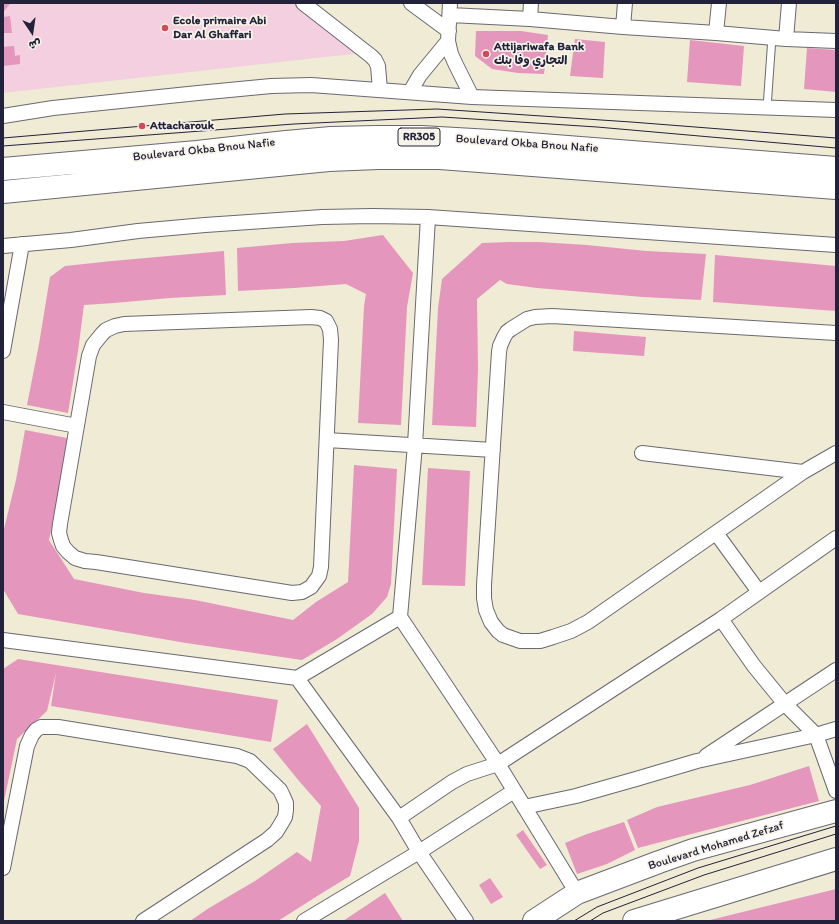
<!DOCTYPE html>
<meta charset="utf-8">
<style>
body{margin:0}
#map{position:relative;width:839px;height:924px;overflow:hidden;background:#f0ebd4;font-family:Itim,"Playpen Sans Arabic",sans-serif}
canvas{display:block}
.frame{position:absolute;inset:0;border:4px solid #22223b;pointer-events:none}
.north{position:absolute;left:12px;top:12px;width:40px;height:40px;-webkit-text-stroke:3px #f7f3e8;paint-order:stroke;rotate:167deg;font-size:11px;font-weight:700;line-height:16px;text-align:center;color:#22223b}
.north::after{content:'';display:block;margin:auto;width:14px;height:18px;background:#22223b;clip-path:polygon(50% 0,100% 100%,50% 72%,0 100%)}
</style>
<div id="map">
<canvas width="839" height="924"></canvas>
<div class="frame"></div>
<div class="north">ش</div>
</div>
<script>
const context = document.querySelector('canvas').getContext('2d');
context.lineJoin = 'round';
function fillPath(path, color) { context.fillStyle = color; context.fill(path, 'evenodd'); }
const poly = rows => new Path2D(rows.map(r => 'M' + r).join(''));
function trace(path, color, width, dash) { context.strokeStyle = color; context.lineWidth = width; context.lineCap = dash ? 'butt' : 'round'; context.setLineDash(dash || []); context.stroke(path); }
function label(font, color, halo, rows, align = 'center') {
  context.font = font + ' Itim,"Playpen Sans Arabic",sans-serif'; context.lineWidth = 3.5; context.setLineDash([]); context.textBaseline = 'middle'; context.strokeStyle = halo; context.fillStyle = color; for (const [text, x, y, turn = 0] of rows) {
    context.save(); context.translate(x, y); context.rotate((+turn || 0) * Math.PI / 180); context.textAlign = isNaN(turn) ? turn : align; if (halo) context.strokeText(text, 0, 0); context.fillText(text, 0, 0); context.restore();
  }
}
fillPath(poly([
 [3,3,293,3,361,53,3,93]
]), '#f3cfe0');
fillPath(poly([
 [3,3,10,3,10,4,4,11,3,12],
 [10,16,12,33,3,33,3,17],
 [476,31,521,31,548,35,544,74,518,73,492,69,475,56],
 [575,39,605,42,603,78,570,76],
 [690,40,744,46,741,86,687,82],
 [14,46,15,56,20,55,20,64,3,66,3,47],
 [807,48,836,50,836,92,804,89],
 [383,235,413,273,407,307,401,425,358,423,364,306,366,294,346,284,294,288,238,291,237,248,292,243,344,241],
 [509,242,539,242,587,245,646,251,706,254,701,300,643,297,537,288,507,284,500,280,477,299,478,369,476,427,432,425,438,308,442,279,482,243],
 [224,251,226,295,170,298,114,303,84,305,78,351,68,413,27,405,39,344,50,277,65,266,112,261],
 [715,255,836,266,836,311,713,302],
 [574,331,646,337,644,356,573,351],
 [25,430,67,438,60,489,49,540,74,579,144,593,195,600,293,620,316,602,348,582,354,465,397,469,391,584,387,597,372,614,337,639,302,660,186,643,18,614,3,589,3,533,16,480],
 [428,468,470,471,465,586,422,585],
 [18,659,278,700,271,742,51,706,56,673,47,711,17,739,4,801,3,801,3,669],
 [307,724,359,808,359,841,350,876,322,893,278,921,190,921,209,908,255,881,297,852,311,862,321,806,299,781,273,749],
 [809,766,819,801,699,832,697,822,699,832,638,848,627,820,657,807,750,785],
 [624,822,635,850,607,864,577,874,565,843,587,834],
 [523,830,547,865,540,869,516,835],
 [490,878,503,897,491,904,479,885],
 [836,889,836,920,710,921,710,920],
 [385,893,403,921,343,921]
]), '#e496bd');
const service = poly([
 [767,108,772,37]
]);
const minor = poly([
 [303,3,371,56,375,60,378,66,380,90],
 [411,3,449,31],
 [450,3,448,41,451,54,456,65,472,97],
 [450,15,530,19,623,27,716,33,786,39,836,41],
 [530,19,531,3],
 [623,27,625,3],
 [716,33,719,3],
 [786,39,789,3],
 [410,92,420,75,448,41],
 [3,116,53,108,198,93,271,86,311,85,472,97,836,110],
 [428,217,415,445,400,617,498,764,577,893],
 [3,246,71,240,138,231,205,225,322,217,373,216,428,217,836,245],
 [311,317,320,318,326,321,330,329,331,340,321,567,319,576,311,587,302,592,292,593,96,562,85,561,75,558,68,552,63,546,61,540,59,533,60,524,89,356,93,345,102,334,106,330,115,326,124,324,311,317],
 [836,333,552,316,535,317,527,319,511,329,507,332,504,337,500,346,499,352,484,585,484,598,486,610,491,622,498,631,503,635,520,641,540,641,553,637,571,631,588,622,803,472,836,453],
 [3,351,22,244],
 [3,412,77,426],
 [327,440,493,450],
 [642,453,803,472],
 [716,533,759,592],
 [721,619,754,666,785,704,816,735,836,791],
 [3,640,297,678,399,818,419,852,466,921],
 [297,678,400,617],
 [706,756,836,670],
 [524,807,576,796,636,779,697,761,816,735,836,729],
 [399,818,452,782,467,774,498,764,721,619,836,538],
 [3,868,27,746,32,735,36,730,41,727,58,727,237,756,250,761,280,790,283,796,286,803,286,810,285,817,281,824,276,832,267,840,143,921],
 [304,921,419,852,514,791]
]);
const primary = poly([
 [3,169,197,152,286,142,331,138,376,137,421,137,491,141,836,168],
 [3,192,329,160,378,158,440,158,836,188],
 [534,921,577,893,659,862,693,850,836,811],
 [634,921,836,859]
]);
trace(service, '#6a6871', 9);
trace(minor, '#6a6871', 16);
trace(primary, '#6a6871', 24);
trace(service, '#fff', 7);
trace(minor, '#fff', 14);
trace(primary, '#fff', 22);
trace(poly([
 [3,138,285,114,437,109,631,122,836,138],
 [3,146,294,124,442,117,597,127,836,148],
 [574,921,597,907,698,868,836,826],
 [590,921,603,913,704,875,836,834]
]), '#22223b', 1);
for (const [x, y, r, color] of [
 [165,28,4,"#d1495b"],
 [486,54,4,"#d1495b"],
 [142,126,4,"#d1495b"]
]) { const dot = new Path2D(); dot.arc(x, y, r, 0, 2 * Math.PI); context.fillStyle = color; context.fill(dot); trace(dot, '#f7f3e8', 1.5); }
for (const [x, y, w] of [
 [419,137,42]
]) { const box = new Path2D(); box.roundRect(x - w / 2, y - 9, w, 18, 3); context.fillStyle = '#f7f3e8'; context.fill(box); trace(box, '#22223b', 1); }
label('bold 11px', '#22223b', null, [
 ["RR305",419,137]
]);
label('bold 12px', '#22223b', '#f7f3e8', [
 ["Ecole primaire Abi",173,21],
 ["Dar Al Ghaffari",173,35],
 ["Attijariwafa Bank",494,47],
 ["التجاري وفا بنك",494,61],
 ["Attacharouk",150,126]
], 'left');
label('12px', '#22223b', '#f7f3e8', [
 ["Boulevard Okba Bnou Nafie",527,144,4],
 ["Boulevard Okba Bnou Nafie",204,150,-6],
 ["Boulevard Mohamed Zefzaf",716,846,-17]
]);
</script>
